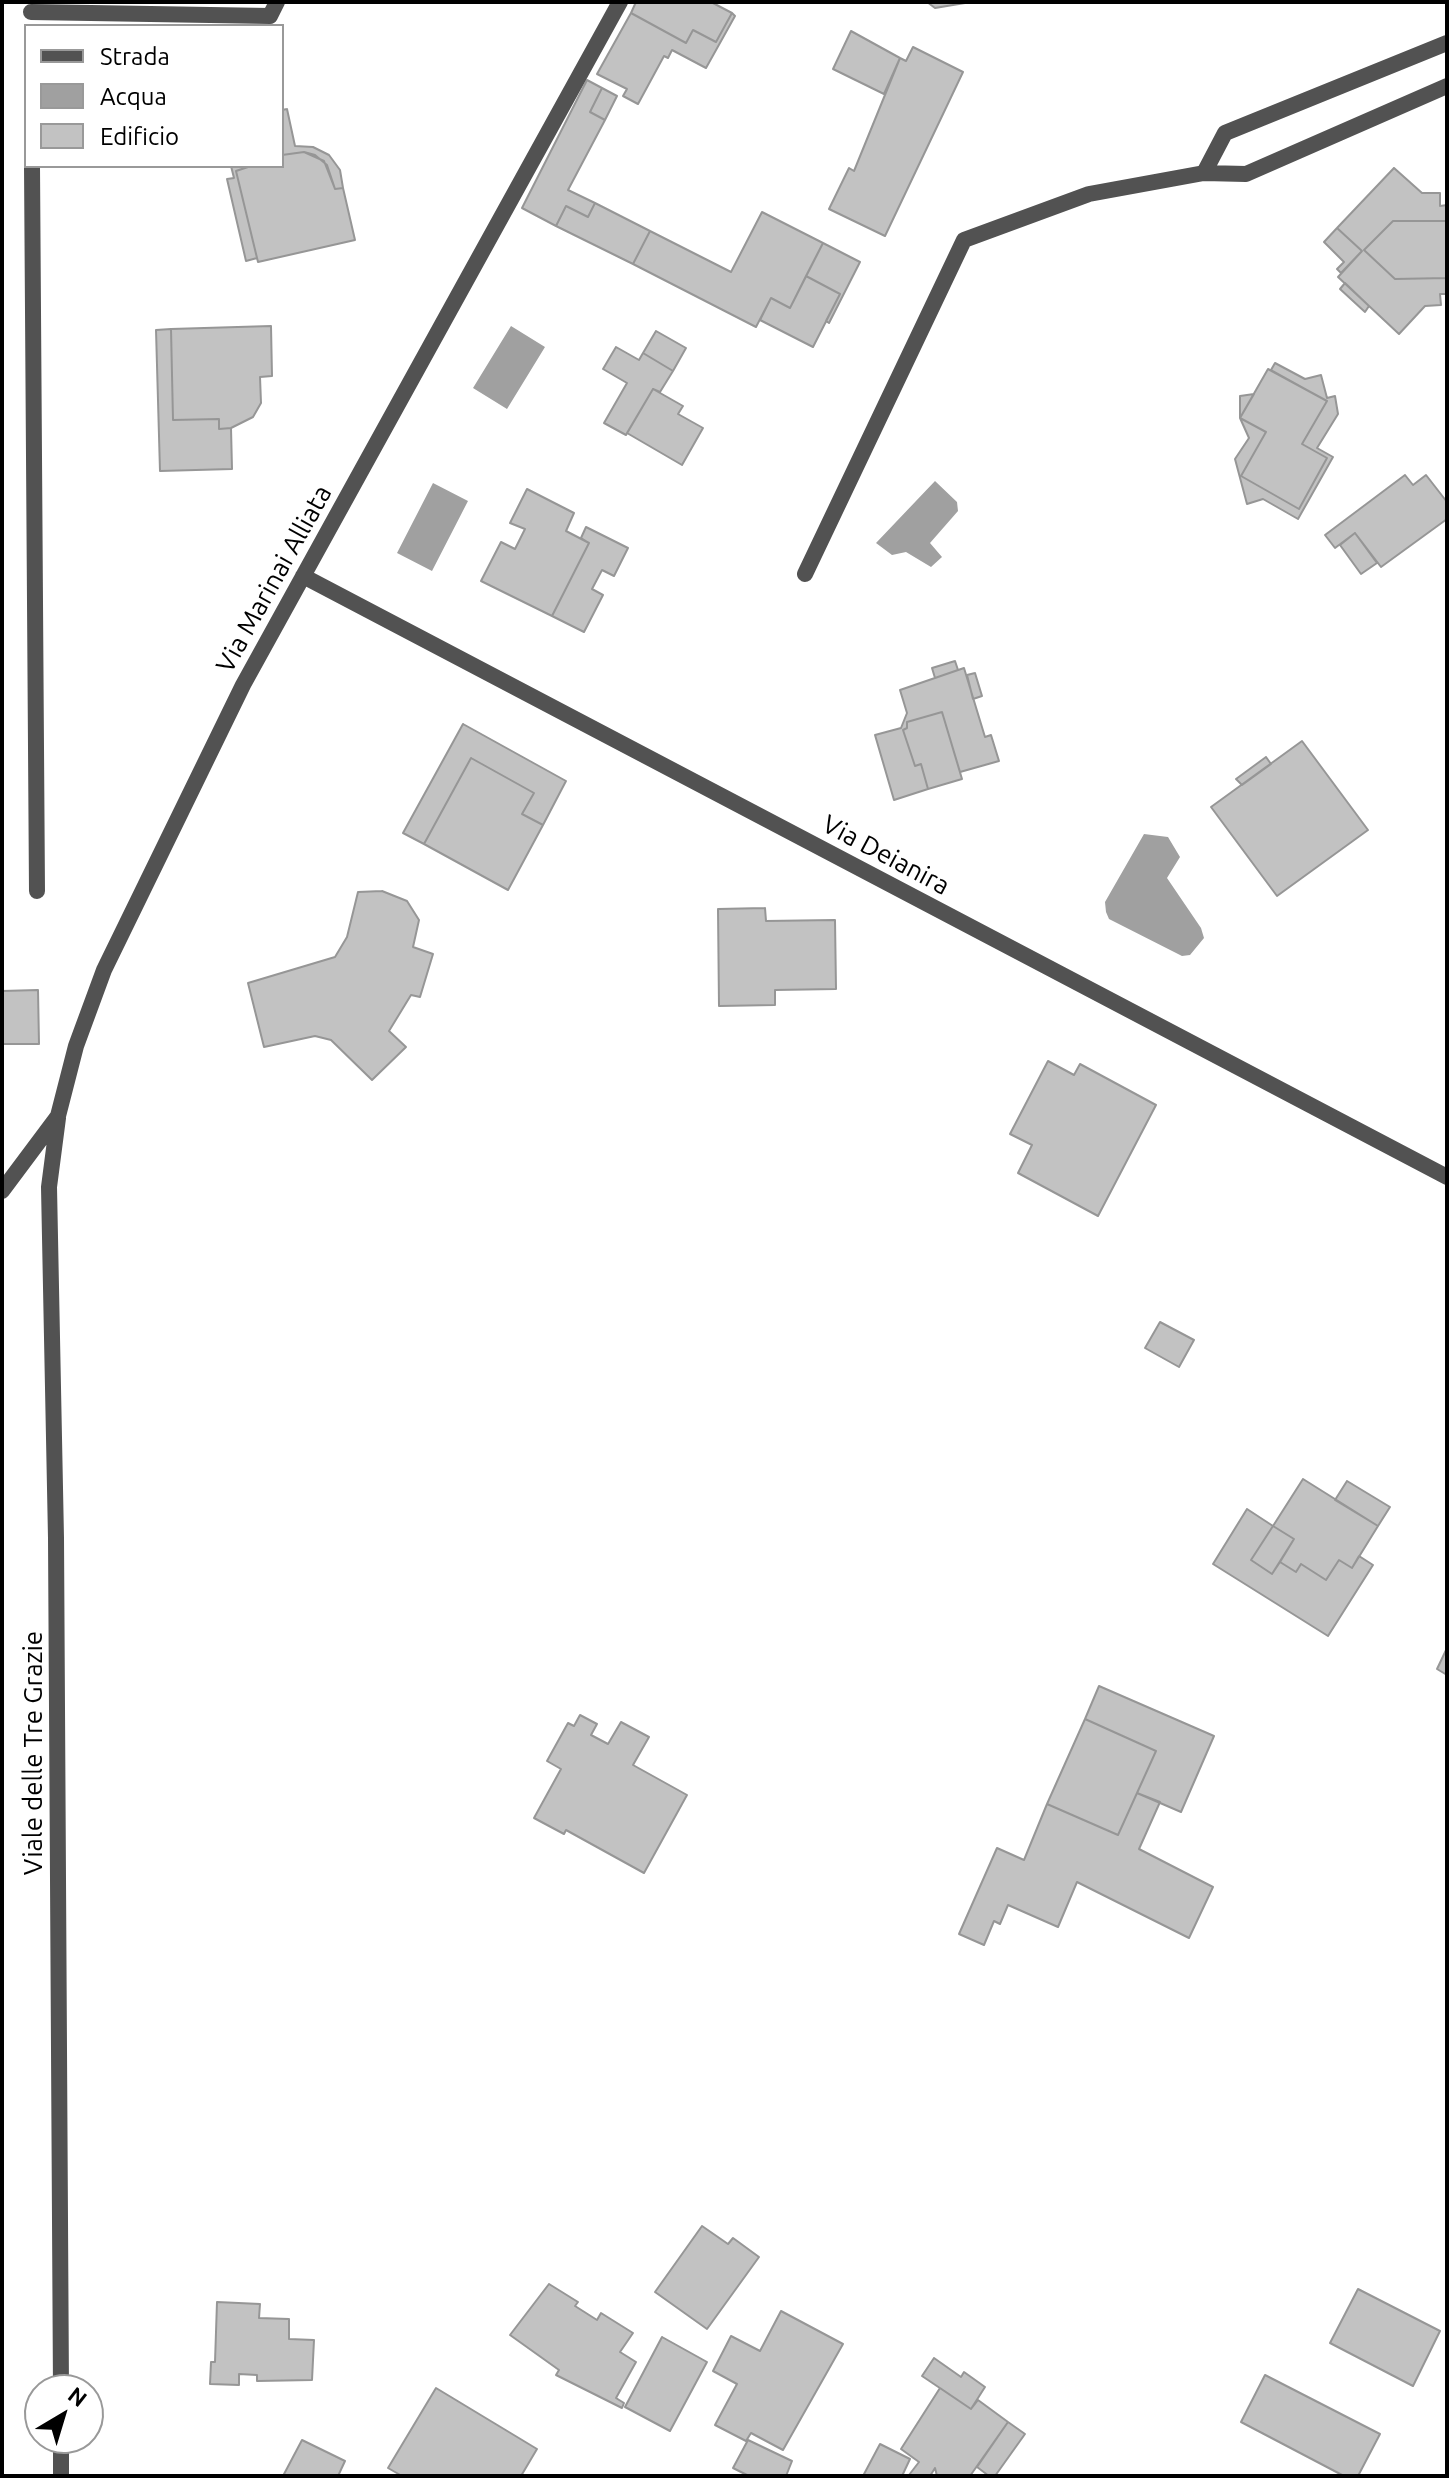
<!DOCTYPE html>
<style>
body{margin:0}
#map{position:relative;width:1449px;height:2478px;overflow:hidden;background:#fff;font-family:Ubuntu,sans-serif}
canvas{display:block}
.frame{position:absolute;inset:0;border:4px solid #000;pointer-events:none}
.legend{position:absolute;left:24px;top:24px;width:260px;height:144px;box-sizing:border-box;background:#fff;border:2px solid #999;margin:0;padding:10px 14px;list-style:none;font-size:24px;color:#000}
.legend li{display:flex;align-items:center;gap:16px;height:40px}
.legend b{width:40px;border:2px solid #999}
.north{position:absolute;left:24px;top:2374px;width:80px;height:80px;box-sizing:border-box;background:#fff;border:2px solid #999;border-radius:50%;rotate:38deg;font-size:22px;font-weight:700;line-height:32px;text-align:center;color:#000}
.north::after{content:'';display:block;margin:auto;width:28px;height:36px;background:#000;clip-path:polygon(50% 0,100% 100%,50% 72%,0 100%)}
</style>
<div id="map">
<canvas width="1449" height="2478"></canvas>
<div class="frame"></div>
<ul class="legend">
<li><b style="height:10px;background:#525252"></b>Strada</li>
<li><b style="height:22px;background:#a0a0a0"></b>Acqua</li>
<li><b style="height:22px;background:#c2c2c2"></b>Edificio</li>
</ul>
<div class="north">N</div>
</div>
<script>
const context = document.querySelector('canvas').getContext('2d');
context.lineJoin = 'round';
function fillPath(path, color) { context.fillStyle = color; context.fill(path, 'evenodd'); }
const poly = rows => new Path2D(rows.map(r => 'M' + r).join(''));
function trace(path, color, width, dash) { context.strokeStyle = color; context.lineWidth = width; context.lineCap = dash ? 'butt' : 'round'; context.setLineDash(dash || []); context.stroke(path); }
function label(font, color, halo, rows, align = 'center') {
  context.font = font + ' Ubuntu,sans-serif'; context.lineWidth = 8; context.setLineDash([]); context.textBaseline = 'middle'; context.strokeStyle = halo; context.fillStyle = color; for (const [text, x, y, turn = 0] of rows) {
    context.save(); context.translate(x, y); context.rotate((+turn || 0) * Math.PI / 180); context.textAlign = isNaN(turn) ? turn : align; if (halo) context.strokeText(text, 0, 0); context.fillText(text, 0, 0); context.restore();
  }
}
fillPath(poly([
 [511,326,545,347,507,409,473,388],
 [935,481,957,502,958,511,930,543,942,557,931,567,906,552,892,555,876,543],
 [433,483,468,501,432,571,397,553],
 [1144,834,1168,837,1180,857,1167,878,1201,928,1204,938,1190,955,1182,956,1109,919,1106,912,1105,902]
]), '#a0a0a0');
const building = poly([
 [636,2,711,2,732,13,716,42,693,30,686,43,631,13,636,2],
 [927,2,971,2,935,8,927,2],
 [631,13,686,43,693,30,716,42,732,13,735,16,706,68,672,50,668,58,664,56,638,104,623,96,627,89,597,74,631,13],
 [851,31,900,58,884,94,833,69,851,31],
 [913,47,963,72,885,236,829,209,849,168,854,171,900,58,906,61,913,47],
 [587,80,602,88,590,112,605,120,568,190,595,203,588,217,566,206,556,226,522,208,587,80],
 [602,88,617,96,605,120,590,112,602,88],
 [287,109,295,146,313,147,329,155,340,170,343,188,335,189,327,165,315,155,304,152,282,155,282,110,287,109],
 [304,152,324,161,335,189,343,188,355,240,258,262,236,171,251,166,282,166,282,155,304,152],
 [231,166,251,166,236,171,257,258,246,261,227,179,234,178,231,166],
 [1394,168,1422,193,1440,193,1440,206,1447,205,1447,221,1393,221,1364,250,1395,279,1447,278,1447,294,1440,294,1441,305,1425,306,1399,334,1338,277,1362,251,1337,228,1394,168],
 [595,203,650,231,633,264,556,226,566,206,588,217,595,203],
 [762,212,823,243,790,308,771,298,756,327,633,264,650,231,731,272,762,212],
 [1393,221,1447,221,1447,278,1395,279,1364,250,1393,221],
 [1337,228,1362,251,1341,273,1337,269,1344,262,1324,242,1337,228],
 [823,243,860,262,829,323,826,321,840,294,806,276,823,243],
 [806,276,840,294,813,347,760,320,771,298,790,308,806,276],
 [1345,283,1369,306,1365,312,1340,289,1345,283],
 [271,326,272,376,260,377,261,403,253,417,231,428,219,429,219,419,173,420,171,329,271,326],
 [171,329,173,420,219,419,219,429,231,428,232,469,160,471,156,330,171,329],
 [656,331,686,348,673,371,643,353,656,331],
 [616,347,639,360,643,353,673,371,660,392,653,389,626,435,604,423,627,383,603,369,616,347],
 [1275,363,1305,379,1321,375,1327,398,1335,396,1338,414,1317,448,1333,457,1298,519,1263,499,1247,504,1235,459,1249,438,1240,418,1266,432,1241,476,1299,509,1327,458,1302,444,1327,401,1271,370,1275,363],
 [1268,369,1327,401,1302,444,1327,458,1299,509,1241,476,1266,432,1240,418,1268,369],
 [653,389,683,406,678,414,703,428,682,465,627,433,653,389],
 [1254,394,1240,418,1240,396,1254,394],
 [1405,475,1413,485,1426,475,1447,502,1447,519,1381,567,1355,533,1335,548,1325,535,1405,475],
 [527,489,574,513,566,531,589,543,552,616,481,581,501,542,515,549,525,529,510,523,527,489],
 [586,527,628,548,614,576,602,570,592,589,603,595,584,632,552,616,589,543,581,538,586,527],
 [1355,533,1377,563,1361,574,1340,545,1355,533],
 [955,661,958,670,935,678,932,668,955,661],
 [964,668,985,737,991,735,999,761,960,772,942,712,907,722,907,728,903,730,915,766,921,764,928,789,894,800,875,735,901,728,907,713,900,690,964,668],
 [975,673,982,696,973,699,967,675,975,673],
 [942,712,962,779,928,789,921,764,915,766,903,730,907,728,907,722,942,712],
 [463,724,566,781,543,825,522,814,534,793,471,758,424,844,403,833,463,724],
 [1302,741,1368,830,1277,896,1211,807,1302,741],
 [1266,757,1271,764,1242,785,1236,779,1266,757],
 [471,758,534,793,522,814,543,825,508,890,424,844,471,758],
 [382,891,407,901,419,920,413,947,433,954,420,997,411,995,389,1031,406,1047,372,1080,331,1040,315,1036,264,1047,248,983,335,957,347,937,358,892,382,891],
 [765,908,766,921,835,920,836,989,775,990,775,1005,719,1006,718,909,765,908],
 [38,990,39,1044,2,1044,2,991,38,990],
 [1048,1061,1074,1075,1080,1064,1156,1105,1098,1216,1018,1173,1032,1145,1010,1134,1048,1061],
 [1160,1322,1194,1340,1179,1367,1145,1348,1160,1322],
 [1303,1479,1378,1526,1352,1568,1339,1560,1326,1580,1301,1564,1296,1572,1280,1562,1294,1539,1273,1526,1303,1479],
 [1347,1481,1390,1507,1378,1526,1335,1500,1347,1481],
 [1247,1509,1273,1526,1251,1560,1272,1574,1280,1562,1296,1572,1301,1564,1326,1580,1339,1560,1352,1568,1359,1556,1373,1565,1328,1636,1213,1564,1247,1509],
 [1273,1526,1294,1539,1272,1574,1251,1560,1273,1526],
 [1447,1648,1447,1675,1437,1669,1447,1648],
 [1099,1686,1214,1736,1181,1812,1137,1793,1156,1751,1085,1719,1099,1686],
 [580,1715,597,1724,591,1735,608,1744,621,1722,649,1737,633,1765,687,1795,644,1873,566,1830,564,1834,534,1818,561,1769,547,1761,568,1723,574,1726,580,1715],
 [1085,1719,1156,1751,1118,1835,1047,1804,1085,1719],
 [1137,1793,1160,1802,1139,1849,1213,1887,1189,1938,1077,1882,1058,1927,1008,1905,1000,1924,994,1921,984,1945,959,1934,997,1848,1024,1860,1047,1804,1118,1835,1137,1793],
 [702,2226,728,2244,733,2238,759,2257,707,2329,655,2292,702,2226],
 [549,2284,578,2302,575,2306,597,2320,601,2313,633,2333,620,2352,636,2362,616,2398,624,2403,622,2408,556,2375,559,2370,510,2335,549,2284],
 [1358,2289,1440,2331,1413,2386,1330,2343,1358,2289],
 [217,2302,260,2304,259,2318,289,2319,289,2339,314,2340,312,2380,257,2381,257,2375,239,2374,239,2385,210,2384,211,2362,215,2362,217,2302],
 [781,2311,843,2344,783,2450,751,2433,746,2441,715,2425,737,2384,713,2371,731,2336,760,2351,781,2311],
 [662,2337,707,2362,670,2431,625,2407,662,2337],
 [934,2358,961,2377,964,2372,985,2387,971,2409,922,2376,934,2358],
 [1265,2375,1380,2434,1358,2476,1344,2476,1241,2422,1265,2375],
 [436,2388,537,2449,521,2476,402,2476,388,2468,436,2388],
 [940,2388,971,2409,978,2400,1008,2422,970,2476,937,2476,935,2468,930,2476,909,2475,919,2462,901,2449,940,2388],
 [1008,2422,1025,2434,995,2476,989,2476,977,2467,1008,2422],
 [302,2440,345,2461,338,2476,283,2476,302,2440],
 [748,2440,792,2461,786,2476,749,2476,733,2468,748,2440],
 [880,2444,910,2459,902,2476,863,2476,880,2444]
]);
fillPath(building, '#c2c2c2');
trace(building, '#969696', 2);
trace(poly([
 [31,12,270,16,277,2],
 [32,166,37,891],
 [1204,173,1225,133,1447,43],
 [805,574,964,240,1089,194,1204,173,1246,174,1447,86],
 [303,576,1447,1177],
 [58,1118,49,1187,56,1538,61,2390],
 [2,1191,58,1116,76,1046,104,970,243,685,620,2],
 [61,2438,61,2476]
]), '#525252', 16);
label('26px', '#000', '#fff', [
 ["Via Marinai Alliata",274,579,-61],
 ["Via Deianira",886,855,28],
 ["Viale delle Tre Grazie",33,1753,-90]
]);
</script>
